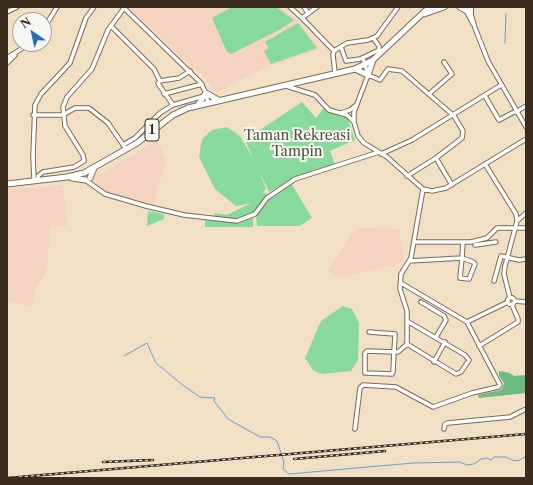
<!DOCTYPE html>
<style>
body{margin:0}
#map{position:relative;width:533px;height:485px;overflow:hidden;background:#f2e0c4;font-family:"Libre Caslon Text",serif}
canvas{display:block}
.frame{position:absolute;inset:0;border:8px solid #3b2a1e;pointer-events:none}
.north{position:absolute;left:12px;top:12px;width:40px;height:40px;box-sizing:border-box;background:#f6f6f2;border:1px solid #aba49d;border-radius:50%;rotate:326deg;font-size:11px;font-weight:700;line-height:16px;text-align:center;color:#3b2a1e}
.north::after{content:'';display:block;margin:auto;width:14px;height:18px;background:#1f6fb2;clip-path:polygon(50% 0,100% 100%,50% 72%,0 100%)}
</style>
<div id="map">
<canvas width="533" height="485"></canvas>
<div class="frame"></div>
<div class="north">N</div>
</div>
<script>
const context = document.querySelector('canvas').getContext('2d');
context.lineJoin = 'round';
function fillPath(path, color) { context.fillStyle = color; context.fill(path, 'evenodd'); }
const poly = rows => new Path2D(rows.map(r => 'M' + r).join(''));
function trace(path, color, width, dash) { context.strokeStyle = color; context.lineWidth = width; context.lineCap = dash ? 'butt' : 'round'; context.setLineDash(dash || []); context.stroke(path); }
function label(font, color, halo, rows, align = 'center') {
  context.font = font + ' "Libre Caslon Text",serif'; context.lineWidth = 4; context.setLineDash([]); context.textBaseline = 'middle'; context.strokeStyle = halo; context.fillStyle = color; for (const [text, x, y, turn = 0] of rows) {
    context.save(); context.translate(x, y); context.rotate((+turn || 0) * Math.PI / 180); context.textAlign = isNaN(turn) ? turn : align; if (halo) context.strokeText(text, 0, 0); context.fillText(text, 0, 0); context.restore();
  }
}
fillPath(poly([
 [128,7,279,7,298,21,320,49,271,65,216,93,199,71,193,68],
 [157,141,166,159,153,206,105,192,98,186,93,178],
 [63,185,67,226,50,227,47,271,34,292,32,306,7,301,7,190],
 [361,228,399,229,401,246,404,255,403,262,341,278,328,271,352,232]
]), '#f4d3c0');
fillPath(poly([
 [232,7,276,7,294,20,279,30,231,54,227,52,212,18],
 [298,23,317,48,271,64,264,51,269,48,265,42],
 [302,102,316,118,325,106,347,117,355,140,330,151,335,165,292,180,269,192,260,173,266,189,263,192,269,196,253,214,253,227,205,227,205,220,213,221,215,213,227,215,251,203,236,206,215,189,199,157,202,139,212,130,227,127,240,136,253,158,245,140],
 [291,183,312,218,300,226,257,226,256,214,269,197],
 [148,211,164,214,164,219,147,226],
 [343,306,352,309,359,323,358,360,351,371,322,374,313,370,305,358,321,321]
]), '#87da9b');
fillPath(poly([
 [499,371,510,373,514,376,526,375,526,393,479,398,478,395,500,390,503,387,504,383,499,376]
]), '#6dba83');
trace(poly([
 [505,43,506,14],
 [124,356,147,343,156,363,184,386,200,397,215,398,214,401,228,419,260,437,270,437,277,441,284,462,283,469,289,474,413,463,460,462,467,465,474,464,481,459,487,458,491,460,494,457,506,457,512,460,518,461,526,456]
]), '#66a3d7', 1);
const minor = poly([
 [123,7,200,82,206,93,208,103],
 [290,7,302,18],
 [304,7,308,13],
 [317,7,302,18,334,51],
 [469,7,475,28,488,61,526,127],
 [466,10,473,24],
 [7,12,17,7],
 [111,26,154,69,160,81],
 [44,28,57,7],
 [341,47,346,61,360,59,379,50,379,46,373,38],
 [7,58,29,44],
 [363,58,368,75,354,112,354,122,358,136,364,143,387,157,423,189,432,191,446,188,526,139],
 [7,63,15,55],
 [335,73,333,55,334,51,347,43,368,40,377,36,398,7],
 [368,75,380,80,388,69,402,71,454,116,463,131,462,138,436,158],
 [160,81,179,78,190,71],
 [160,81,158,83,159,85,173,105],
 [286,86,315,95,329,110,347,115,353,121],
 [164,94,202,84],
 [429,94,452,74,444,62],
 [485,96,499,120,516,111],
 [516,112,526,106],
 [341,113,350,110,355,106],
 [33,115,63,115,75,108,89,108,108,123,126,149],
 [123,145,135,138,160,113,173,105,204,96],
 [381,154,412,140,501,85],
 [485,164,516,214,517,220],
 [407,176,436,158,452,185],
 [84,179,105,194,146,206,184,215,237,221,255,214,267,198,295,179,379,152],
 [34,180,33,156,35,105,41,94,70,63,86,18,94,7],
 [38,180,38,176,43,172,74,167,84,161,83,155,65,126,63,107,67,97,92,69,108,30,124,8],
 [414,242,471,242,487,238,497,228,526,228],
 [475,245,496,242],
 [409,261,462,258,473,262,475,264,469,279,460,278,462,258,463,242],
 [494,281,501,256,519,260,526,259],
 '507.5 301a3.5 3.5 0 1 1 7 0a3.5 3.5 0 1 1-7 0Z',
 [510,298,504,274,505,266,517,221,526,213],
 [515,301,526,302],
 [421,302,444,316,446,320,436,337],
 [467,322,508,302],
 [369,332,395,334,395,336,394,352,393,372,392,374,365,373,365,353,367,351,394,352,398,352,407,344,407,311,400,289,401,274,411,258,423,189],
 [407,344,456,374,461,372,469,360,465,355,407,321],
 [479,346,518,322,518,319,512,305],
 [434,362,445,342],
 [355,429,360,388,363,385,396,387,433,407,472,393,498,387,500,385,467,322,401,283],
 [444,429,445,424,448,423,510,417,526,409]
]);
const major = poly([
 [471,7,471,12]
]);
const highway = poly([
 [460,7,467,11],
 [424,14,444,7],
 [355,69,368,75,373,60],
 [198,105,206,93,218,100],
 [72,178,85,180],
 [90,178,94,168],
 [7,184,67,177,84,173,137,143,173,115,188,108,355,69,373,60,425,11,433,7]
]);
trace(minor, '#7b6a58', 5.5);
trace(major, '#7b6a58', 6);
trace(highway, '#7b6a58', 7);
trace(minor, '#fff', 3.5);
trace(major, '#fff', 4);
trace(highway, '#fff', 5);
const rail = poly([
 [294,459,385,451],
 [103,462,153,460],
 [7,478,526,434]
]);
trace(rail, '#3b2a1e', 2.5);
trace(rail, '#f6f6f2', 1, [3]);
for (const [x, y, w] of [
 [152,130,14]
]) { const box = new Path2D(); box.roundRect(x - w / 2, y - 11, w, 22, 3); context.fillStyle = '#f6f6f2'; context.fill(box); trace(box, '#3b2a1e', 1); }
label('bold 13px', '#3b2a1e', null, [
 ["1",152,130]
]);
label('14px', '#4e563d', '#f6f6f2', [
 ["Taman Rekreasi",297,136],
 ["Tampin",297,152]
]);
</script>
